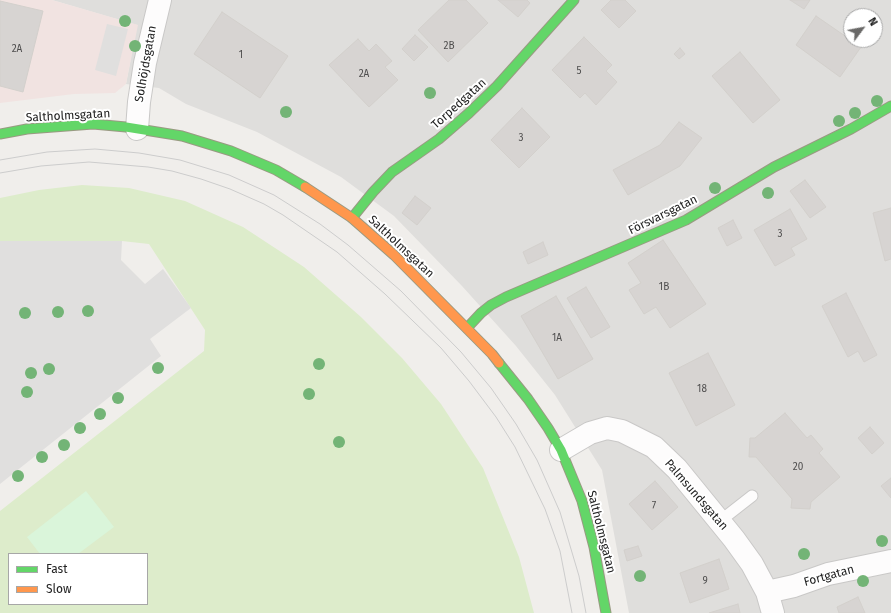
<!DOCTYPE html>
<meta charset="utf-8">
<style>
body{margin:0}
#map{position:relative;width:891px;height:613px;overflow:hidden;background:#f0eeeb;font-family:"Fira Sans",sans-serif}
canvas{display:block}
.legend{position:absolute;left:8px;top:553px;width:140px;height:52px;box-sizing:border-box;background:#fff;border:1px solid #a7a7a7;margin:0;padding:5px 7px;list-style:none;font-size:12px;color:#222}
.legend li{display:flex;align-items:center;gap:8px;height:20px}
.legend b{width:20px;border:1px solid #a7a7a7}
.north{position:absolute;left:843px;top:8px;width:40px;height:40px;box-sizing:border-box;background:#fff;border:1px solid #a7a7a7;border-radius:50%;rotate:58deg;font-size:11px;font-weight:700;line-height:16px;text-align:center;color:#222}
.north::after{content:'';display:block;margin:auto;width:14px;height:18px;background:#6a6968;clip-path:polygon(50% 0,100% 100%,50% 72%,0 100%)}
</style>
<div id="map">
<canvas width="891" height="613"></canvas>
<ul class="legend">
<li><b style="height:5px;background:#63d668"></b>Fast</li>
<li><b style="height:5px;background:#ff974d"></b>Slow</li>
</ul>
<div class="north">N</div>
</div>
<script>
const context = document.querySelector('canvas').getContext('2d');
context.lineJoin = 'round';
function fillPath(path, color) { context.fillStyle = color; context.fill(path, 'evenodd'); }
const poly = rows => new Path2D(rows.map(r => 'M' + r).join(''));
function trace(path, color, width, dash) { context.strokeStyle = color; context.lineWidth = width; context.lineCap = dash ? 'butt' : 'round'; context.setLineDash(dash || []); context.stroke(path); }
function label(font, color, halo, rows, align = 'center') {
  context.font = font + ' "Fira Sans",sans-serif'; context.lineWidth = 4; context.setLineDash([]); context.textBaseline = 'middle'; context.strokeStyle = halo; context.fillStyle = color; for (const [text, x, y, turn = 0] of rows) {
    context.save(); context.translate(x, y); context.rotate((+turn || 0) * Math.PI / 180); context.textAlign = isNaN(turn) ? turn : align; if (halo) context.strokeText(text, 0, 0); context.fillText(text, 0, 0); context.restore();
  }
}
fillPath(poly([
 [52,0,891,0,891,613,629,613,602,470,555,395,516,346,462,286,394,216,341,177,257,132,186,104,159,88,126,84,137,25],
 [851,16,875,16,875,40,851,40]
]), '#dfdedc');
fillPath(poly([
 [0,0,52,0,138,25,126,84,115,93,74,94,0,103]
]), '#f1e3e1');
fillPath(poly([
 [82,185,129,188,185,201,243,227,304,267,361,317,402,358,441,404,483,468,519,557,534,613,0,613,0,511,204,351,205,330,149,244,122,241,0,241,0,198,39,190],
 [9,554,147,554,147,604,9,604]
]), '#ddeccb');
fillPath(poly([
 [86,491,114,527,78,554,40,554,27,537]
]), '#daf5da');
fillPath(poly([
 [107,24,128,29,116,76,95,70],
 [0,241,122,241,121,260,145,284,163,269,191,308,150,339,161,356,0,484]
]), '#e0dfde');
const building = poly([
 [449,0,466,0,488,23,448,62,418,30,449,0],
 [498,0,527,0,530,3,518,17,498,0],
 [611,0,625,0,636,11,619,28,601,10,611,0],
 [790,0,810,0,804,9,790,0],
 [0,1,43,11,23,92,0,86,0,1],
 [222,12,288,56,260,98,194,54,222,12],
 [816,16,861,47,840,77,796,45,816,16],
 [415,35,428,47,414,61,402,49,415,35],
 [584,37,612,65,606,71,617,82,596,105,585,93,580,98,552,70,584,37],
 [358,39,369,51,376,44,392,61,385,67,398,80,369,107,329,65,358,39],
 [680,48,685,54,679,59,674,54,680,48],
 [740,52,780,100,753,123,712,76,740,52],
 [522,108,550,137,519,168,491,140,522,108],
 [679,122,702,138,680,166,628,195,613,170,660,145,679,122],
 [805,180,826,207,810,218,790,191,805,180],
 [415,196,431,208,417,225,402,213,415,196],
 [891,208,891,259,885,261,873,213,891,208],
 [790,209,807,239,791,248,795,255,775,266,754,230,790,209],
 [733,220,742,238,727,246,718,228,733,220],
 [663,240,706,304,670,328,656,307,644,314,629,290,641,283,628,263,663,240],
 [543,242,548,255,528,264,523,252,543,242],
 [586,287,610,327,591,338,567,298,586,287],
 [846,293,877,355,864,362,858,351,848,357,822,306,846,293],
 [556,296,593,359,558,379,521,316,556,296],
 [708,353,735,405,696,426,669,373,708,353],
 [785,413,807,438,811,435,823,449,819,453,840,477,811,502,810,509,791,508,792,499,756,457,749,457,750,438,755,438,785,413],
 [870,427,884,443,872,454,858,438,870,427],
 [891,478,891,498,881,486,891,478],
 [655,481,678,507,652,530,629,504,655,481],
 [638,546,642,556,627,561,624,550,638,546],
 [719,559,729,589,690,603,680,573,719,559],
 [858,597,865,613,839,613,837,607,858,597],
 [738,604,740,613,709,613,738,604]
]);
fillPath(building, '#d7d4d2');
trace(building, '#d3d0cc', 1);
const lane = poly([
 [720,521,752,496]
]);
const street = poly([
 [137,129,139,102,145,63,160,0],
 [561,450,590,433,607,428,622,431,654,447,677,469,734,539,752,564,767,592,773,613],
 [767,592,794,586,828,574,891,561]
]);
const fast = poly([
 [0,134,27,129,93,124,126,127,182,136,231,151,276,170,305,187],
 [352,218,373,192,392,172,439,139,469,113,497,86,574,0],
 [467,328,481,313,491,305,506,297,686,220,774,167,851,129,891,106],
 [499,363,528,399,548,428,561,450,582,501,594,547,606,613]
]);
const slow = poly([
 [305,187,352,218,394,255,492,354,499,363]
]);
trace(lane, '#c9c8c7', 13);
trace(street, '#c9c8c7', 24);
trace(fast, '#999a82', 11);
trace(slow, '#999a82', 11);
trace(lane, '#fdfcfc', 11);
trace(street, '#fdfcfc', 22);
trace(fast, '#63d668', 9);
trace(slow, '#ff974d', 9);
trace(poly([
 [0,160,47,152,95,149,139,153,180,160,229,175,274,195,320,224,348,245,401,291,461,352,491,388,516,424,537,460,560,512,579,576,586,613],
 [0,173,41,166,89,162,148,167,172,171,201,179,230,189,264,204,283,215,337,252,385,294,441,348,469,381,496,417,515,447,545,509,560,551,572,613]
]), '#ccc', 1);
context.fillStyle = '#73b476';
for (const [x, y] of [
 [125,21],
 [135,46],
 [430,93],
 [877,101],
 [286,112],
 [855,113],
 [839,121],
 [715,188],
 [768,193],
 [88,311],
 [58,312],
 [25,313],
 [319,364],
 [158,368],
 [49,369],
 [31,373],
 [27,392],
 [309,394],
 [118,398],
 [100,414],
 [80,428],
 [339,442],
 [64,445],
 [42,457],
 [18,476],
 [882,541],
 [804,554],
 [640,576],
 [863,581]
]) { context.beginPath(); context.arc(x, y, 6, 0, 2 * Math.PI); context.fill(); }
label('10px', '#4f4e4e', null, [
 ["2B",449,46],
 ["2A",17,49],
 ["1",241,55],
 ["5",579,71],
 ["2A",364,74],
 ["3",521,138],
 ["3",780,234],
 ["1B",664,287],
 ["1A",557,338],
 ["18",702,389],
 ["20",798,467],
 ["7",654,506],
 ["9",705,581]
]);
label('12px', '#222', '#fff', [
 ["Solhöjdsgatan",146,64,-80],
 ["Torpedgatan",459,104,-42],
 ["Saltholmsgatan",68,116,-3],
 ["Försvarsgatan",663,215,-26],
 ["Saltholmsgatan",401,247,43],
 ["Palmsundsgatan",696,495,49],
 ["Saltholmsgatan",601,532,76],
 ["Fortgatan",829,576,-15]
]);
</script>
